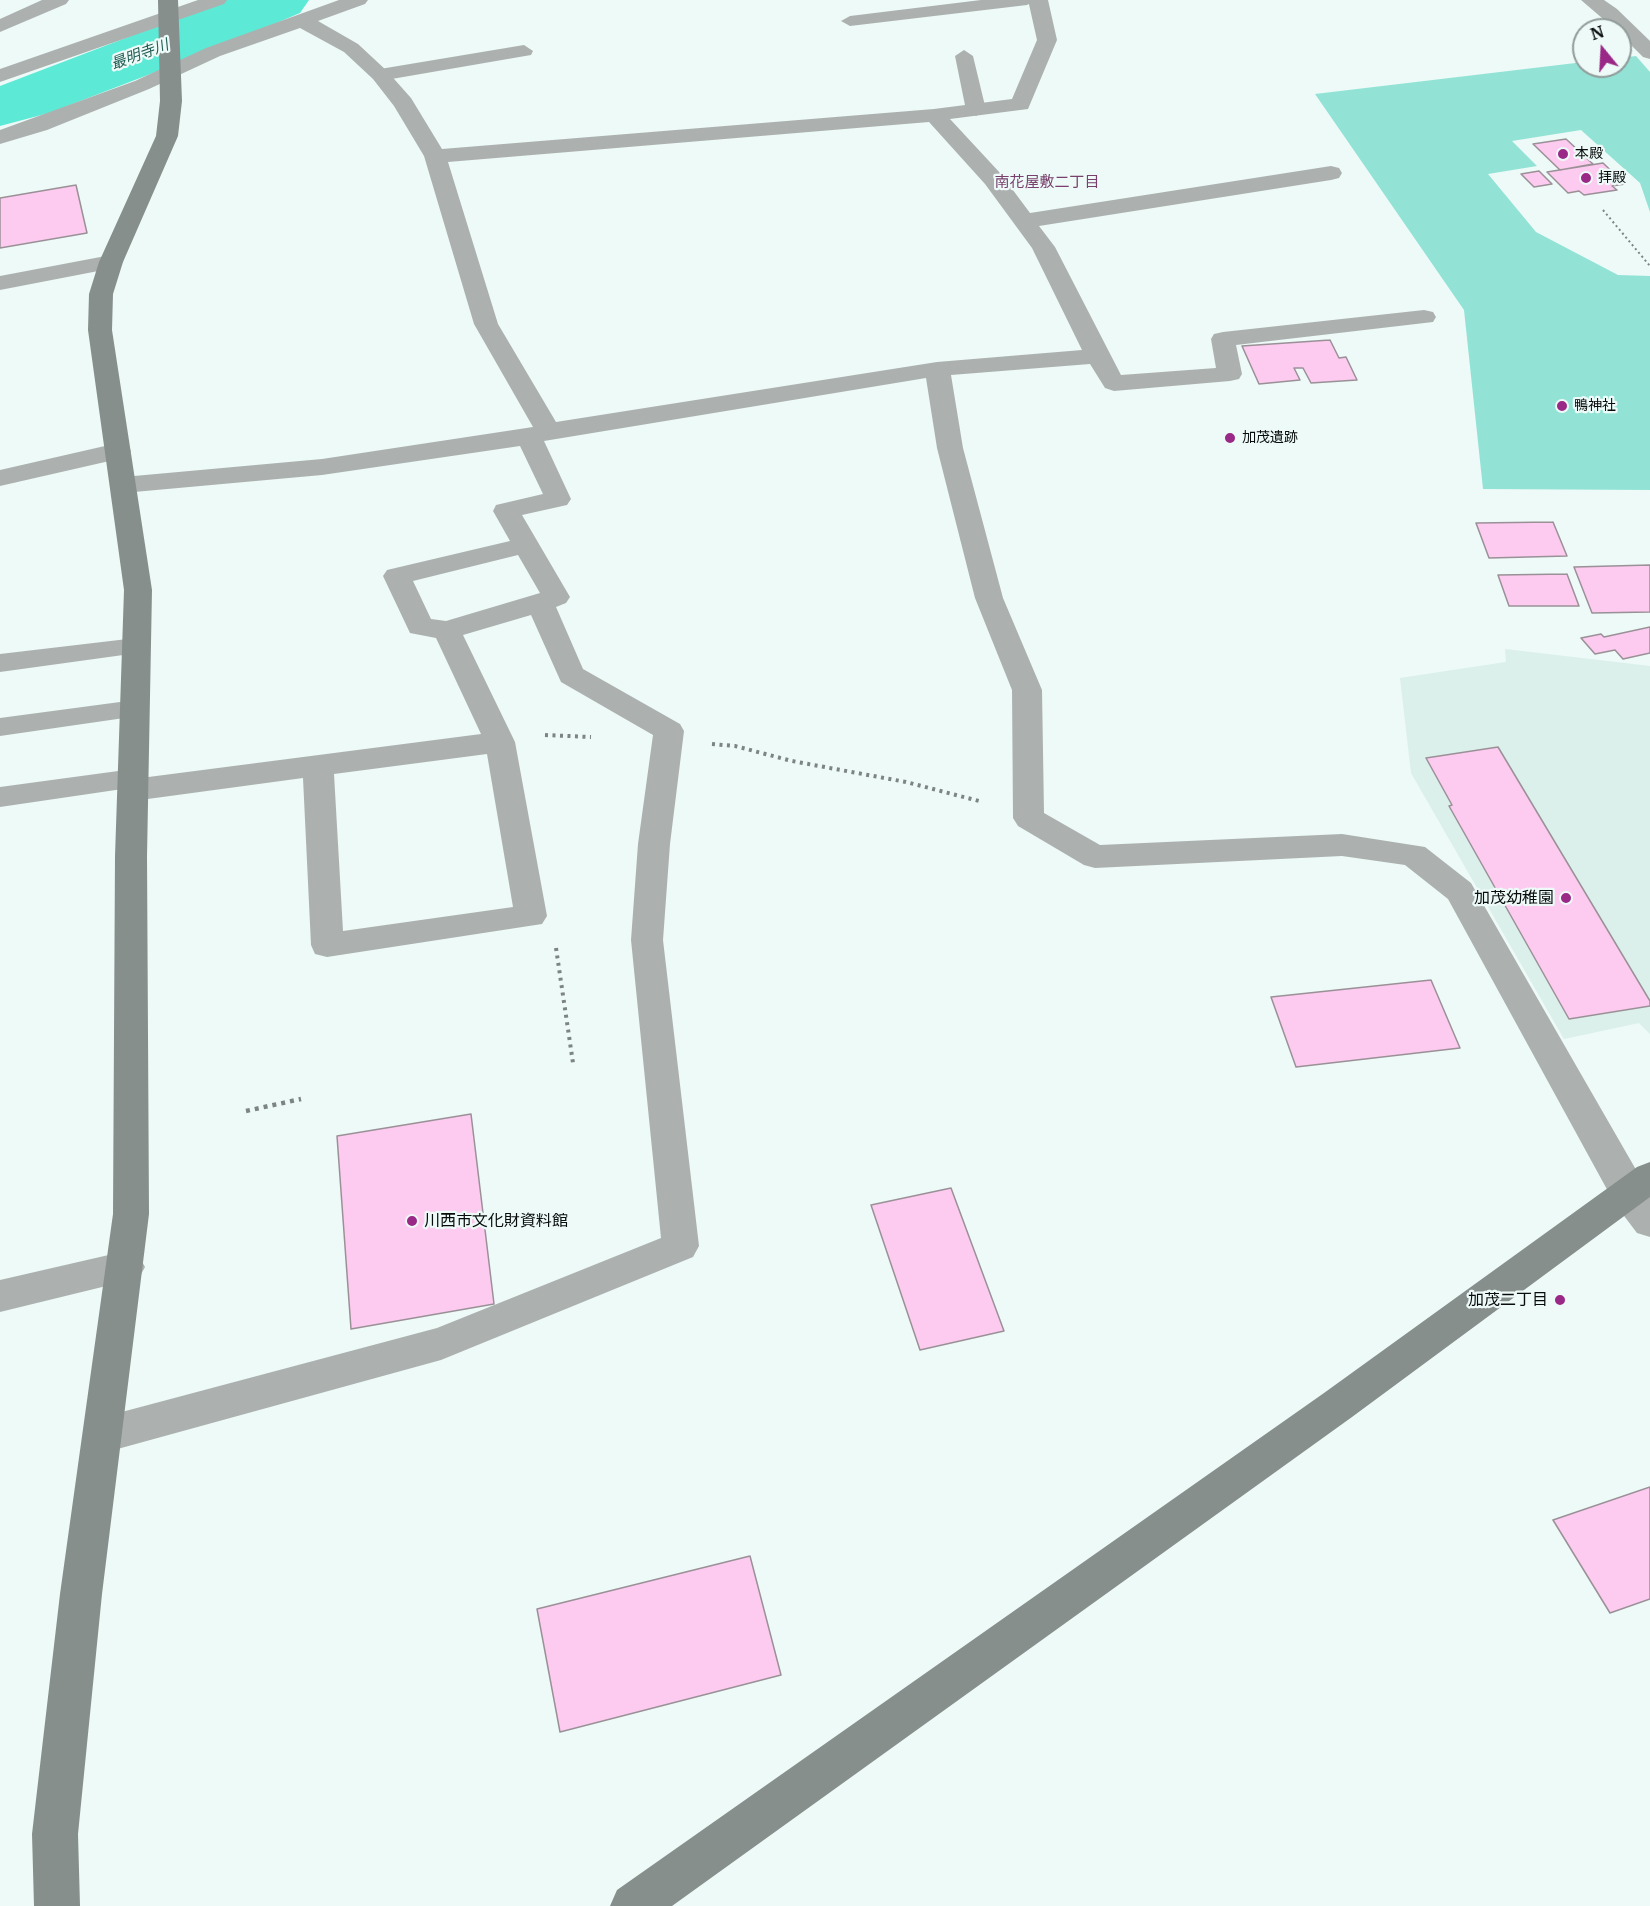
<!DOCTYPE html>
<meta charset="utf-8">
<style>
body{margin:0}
#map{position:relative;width:1650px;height:1906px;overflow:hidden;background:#edfaf7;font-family:Merriweather,serif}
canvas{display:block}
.north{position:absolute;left:1572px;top:18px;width:60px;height:60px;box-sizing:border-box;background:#edfaf7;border:2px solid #919b99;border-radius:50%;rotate:342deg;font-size:16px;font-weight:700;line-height:24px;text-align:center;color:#080c0c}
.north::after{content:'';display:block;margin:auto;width:21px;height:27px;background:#992887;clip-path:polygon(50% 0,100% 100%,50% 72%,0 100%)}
</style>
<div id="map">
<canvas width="1650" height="1906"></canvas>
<div class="north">N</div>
</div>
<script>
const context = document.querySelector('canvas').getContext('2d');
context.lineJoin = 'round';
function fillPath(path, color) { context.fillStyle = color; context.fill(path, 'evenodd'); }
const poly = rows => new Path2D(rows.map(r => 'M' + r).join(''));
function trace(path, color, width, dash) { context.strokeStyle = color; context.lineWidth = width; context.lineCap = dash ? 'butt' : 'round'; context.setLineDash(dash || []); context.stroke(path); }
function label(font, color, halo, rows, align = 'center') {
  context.font = font + ' Merriweather,"Noto Sans JP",serif'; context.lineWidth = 4.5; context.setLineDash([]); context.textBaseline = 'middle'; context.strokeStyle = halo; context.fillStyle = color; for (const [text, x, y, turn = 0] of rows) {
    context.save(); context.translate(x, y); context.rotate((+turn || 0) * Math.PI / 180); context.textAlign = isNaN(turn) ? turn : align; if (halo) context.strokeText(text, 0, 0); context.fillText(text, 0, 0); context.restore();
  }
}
fillPath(poly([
 [1505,649,1650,666,1650,1034,1639,1023,1564,1039,1411,773,1400,678,1506,662]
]), '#dbefeb');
fillPath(poly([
 [1636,56,1650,72,1650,212,1640,183,1581,130,1512,141,1537,166,1488,174,1536,232,1618,275,1650,276,1650,490,1483,489,1464,310,1315,94,1584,62,1584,66,1620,66,1620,58]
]), '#92e3d6');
fillPath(poly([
 [225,0,309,0,300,13,213,50,49,113,0,126,0,86,225,0]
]), '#5cead6');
const building = poly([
 [1566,139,1593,164,1560,170,1533,144,1566,139],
 [1603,163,1625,184,1612,186,1617,190,1584,195,1579,191,1568,193,1547,172,1603,163],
 [1539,171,1552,184,1534,187,1521,174,1539,171],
 [76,185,87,233,0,248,0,198,76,185],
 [1330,340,1339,358,1346,357,1357,380,1311,383,1303,368,1294,368,1300,380,1259,384,1242,346,1330,340],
 [1553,522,1567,556,1489,558,1476,523,1553,522],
 [1650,565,1650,612,1592,613,1574,567,1650,565],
 [1567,574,1579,606,1509,606,1498,575,1567,574],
 [1650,627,1650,653,1623,659,1615,650,1595,654,1581,638,1601,634,1604,637,1650,627],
 [1498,747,1650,1001,1650,1006,1569,1019,1449,806,1452,805,1426,758,1498,747],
 [1431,980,1460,1048,1296,1067,1271,997,1431,980],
 [471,1114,494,1304,351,1329,337,1136,471,1114],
 [951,1188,1004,1331,920,1350,871,1205,951,1188],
 [1650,1487,1650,1599,1610,1613,1553,1520,1650,1487],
 [750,1556,781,1675,560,1732,537,1609,750,1556]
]);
fillPath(building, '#fdcaf0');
trace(building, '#9a9197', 1.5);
trace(poly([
 [1603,210,1650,266]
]), '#7d8584', 2, [2, 3]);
trace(poly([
 [545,735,591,737],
 [712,744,735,746,792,761,906,782,983,802],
 [556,948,573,1063]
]), '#7d8584', 4, [3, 4.5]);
trace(poly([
 [246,1111,301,1099]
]), '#7d8584', 4.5, [4, 5]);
fillPath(poly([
 [981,0,1036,0,1027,5,850,26,841,21,850,16,981,0],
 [524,45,533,51,531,55,380,81,371,75,380,69,524,45],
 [964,50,973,56,986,110,976,116,966,110,955,56,964,50],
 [136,638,145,640,149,646,145,652,0,672,0,654,136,638],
 [135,700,145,703,148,709,145,715,0,736,0,718,135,700],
 [133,769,143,772,147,779,143,786,0,807,0,787,133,769]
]), '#acb1b0');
fillPath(poly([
 [42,0,69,0,66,4,0,32,0,19,42,0],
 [198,0,227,0,224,4,0,82,0,69,198,0],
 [339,0,368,0,365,4,318,21,358,44,387,71,411,98,442,149,934,109,1012,99,1037,40,1028,0,1048,0,1057,40,1028,109,950,119,1001,174,1030,213,1331,166,1339,168,1342,173,1339,178,1331,180,1039,226,1055,247,1121,375,1216,368,1211,339,1214,334,1223,332,1424,310,1433,312,1436,317,1433,322,1236,345,1242,374,1239,379,1230,381,1114,391,1105,388,1090,364,951,375,963,448,1003,598,1042,690,1044,813,1100,845,1342,834,1425,847,1471,883,1650,1194,1650,1237,1637,1233,1615,1204,1448,899,1405,865,1342,856,1095,868,1084,865,1018,826,1013,818,1012,690,975,598,937,448,926,378,544,441,571,499,567,505,522,515,570,597,566,603,556,607,583,669,680,724,684,731,670,844,663,940,699,1246,693,1257,441,1360,103,1453,89,1448,83,1435,89,1422,103,1417,437,1328,661,1238,631,940,638,844,653,735,561,682,531,615,463,635,515,742,547,916,542,924,327,957,315,954,311,945,303,778,133,801,122,798,118,790,122,782,133,779,481,734,436,638,410,633,383,576,387,570,510,541,493,511,496,505,543,494,520,446,322,475,123,493,114,491,110,485,114,479,123,477,322,459,533,427,474,324,424,156,394,106,373,79,344,52,300,28,220,56,149,89,47,130,0,144,0,130,135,81,206,48,339,0],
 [929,122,985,184,1032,248,1082,350,937,362,556,422,498,324,448,162,929,122],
 [518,555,540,593,446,621,431,619,413,581,518,555],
 [487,754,513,907,343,931,334,774,487,754],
 [1581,0,1604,0,1617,9,1650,41,1650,59,1643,57,1620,34,1620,30,1616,30,1581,0],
 [111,255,119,257,123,262,119,267,0,290,0,276,111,255],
 [118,443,127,445,131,451,127,457,0,486,0,470,118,443],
 [126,1251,139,1256,145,1267,139,1278,0,1312,0,1280,126,1251]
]), '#acb1b0');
fillPath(poly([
 [158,0,178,0,182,101,178,136,123,262,113,294,112,330,152,590,147,856,149,1214,102,1594,78,1834,80,1906,34,1906,32,1834,60,1594,113,1214,115,856,124,590,88,330,89,294,99,262,156,136,160,101,158,0],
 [1650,1162,1650,1197,1352,1417,672,1906,610,1906,617,1890,1324,1393,1637,1167,1650,1162]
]), '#878f8d');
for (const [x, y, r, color] of [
 [1563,154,6,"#992887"],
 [1586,178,6,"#992887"],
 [1562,406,6,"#992887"],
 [1230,438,6,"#992887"],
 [1566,898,6,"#992887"],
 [412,1221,6,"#992887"],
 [1560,1300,6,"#992887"]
]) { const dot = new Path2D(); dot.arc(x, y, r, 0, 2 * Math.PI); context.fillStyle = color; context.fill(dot); trace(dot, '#edfaf7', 2); }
label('14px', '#080c0c', '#edfaf7', [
 ["本殿",1575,154],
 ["拝殿",1598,178],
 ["鴨神社",1574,406],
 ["加茂遺跡",1242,438]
], 'left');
label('italic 15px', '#235d55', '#edfaf7', [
 ["最明寺川",140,55,-20]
]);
label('15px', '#79406d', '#edfaf7', [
 ["南花屋敷二丁目",1047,183]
]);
label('16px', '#080c0c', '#edfaf7', [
 ["加茂幼稚園",1554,898],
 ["川西市文化財資料館",424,1221,"left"],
 ["加茂二丁目",1548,1300]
], 'right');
</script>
